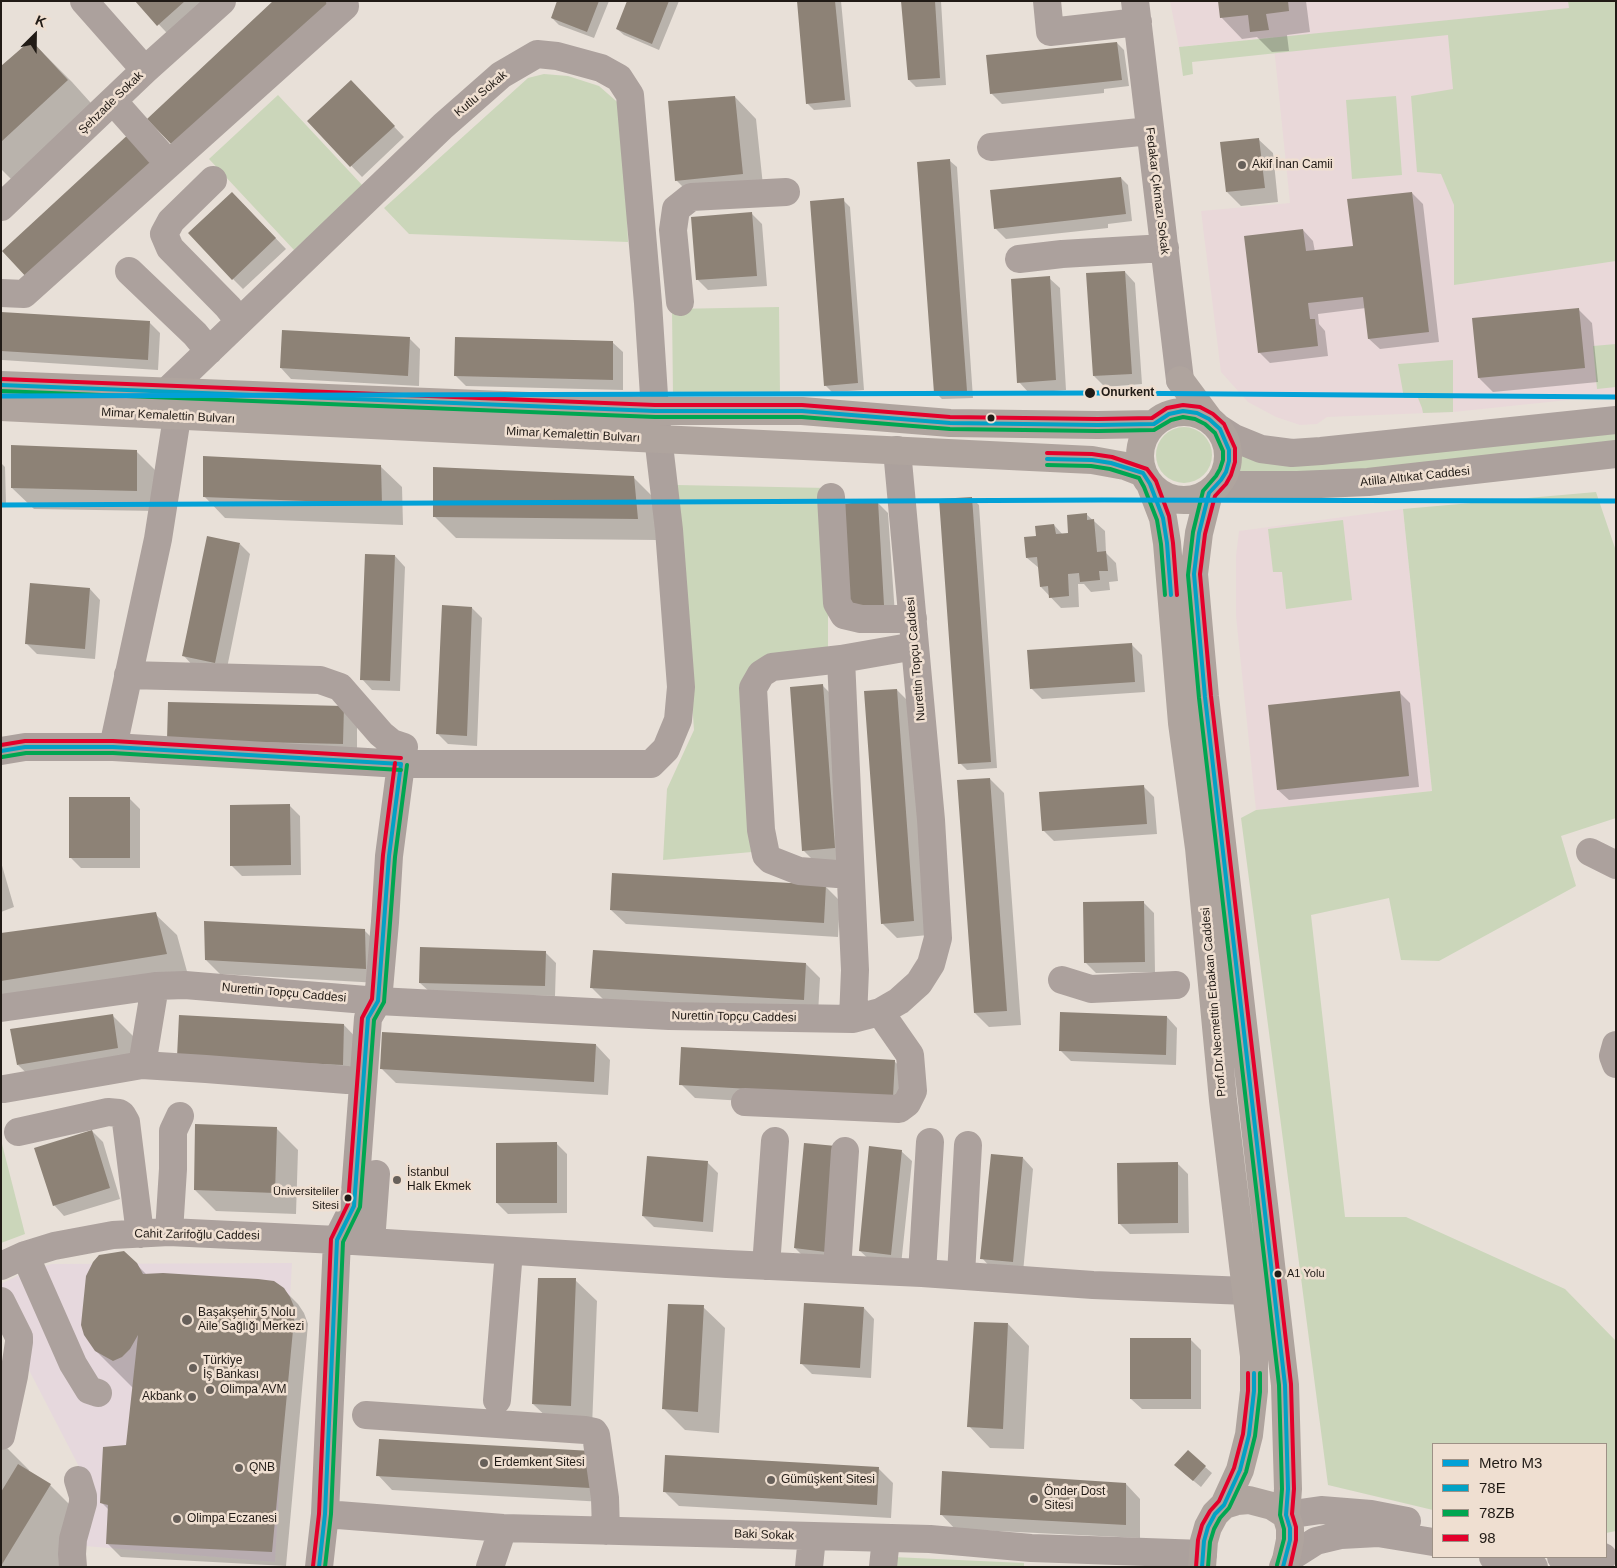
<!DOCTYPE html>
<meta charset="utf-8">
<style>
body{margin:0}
#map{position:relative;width:1617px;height:1568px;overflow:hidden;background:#e8e0d8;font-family:Helvetica,sans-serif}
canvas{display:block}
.frame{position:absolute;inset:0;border:2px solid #211b16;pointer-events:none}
.legend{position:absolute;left:1432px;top:1443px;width:175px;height:115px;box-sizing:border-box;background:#efdfd1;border:1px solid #9d9186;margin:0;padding:6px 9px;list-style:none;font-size:15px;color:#211b16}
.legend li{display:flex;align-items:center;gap:10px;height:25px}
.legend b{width:25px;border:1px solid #9d9186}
.north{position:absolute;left:10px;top:10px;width:50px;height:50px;-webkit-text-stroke:4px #efdfd1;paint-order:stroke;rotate:23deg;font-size:14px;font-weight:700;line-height:20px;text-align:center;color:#211b16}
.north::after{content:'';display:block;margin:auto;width:18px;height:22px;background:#211b16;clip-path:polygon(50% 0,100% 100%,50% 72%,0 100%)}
</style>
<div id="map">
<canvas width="1617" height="1568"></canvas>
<div class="frame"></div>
<ul class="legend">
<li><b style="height:6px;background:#02a1d7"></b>Metro M3</li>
<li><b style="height:6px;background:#02a2c5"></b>78E</li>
<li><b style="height:6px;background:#00a651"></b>78ZB</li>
<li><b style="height:6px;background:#e4002b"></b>98</li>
</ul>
<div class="north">K</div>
</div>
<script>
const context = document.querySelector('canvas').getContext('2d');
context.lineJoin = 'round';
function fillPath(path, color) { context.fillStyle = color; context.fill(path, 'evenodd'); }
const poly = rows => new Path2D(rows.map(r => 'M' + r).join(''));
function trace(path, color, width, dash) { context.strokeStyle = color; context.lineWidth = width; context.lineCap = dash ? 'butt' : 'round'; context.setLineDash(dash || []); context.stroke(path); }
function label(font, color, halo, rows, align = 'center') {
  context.font = font + ' Helvetica,sans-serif'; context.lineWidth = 5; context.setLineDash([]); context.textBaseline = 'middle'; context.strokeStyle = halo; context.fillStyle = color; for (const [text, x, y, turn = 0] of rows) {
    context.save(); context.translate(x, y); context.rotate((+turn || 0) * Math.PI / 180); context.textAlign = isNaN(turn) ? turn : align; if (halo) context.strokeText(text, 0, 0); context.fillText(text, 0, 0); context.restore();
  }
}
fillPath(poly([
 [292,1263,275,1562,85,1546,88,1484,1,1316,1,1284,27,1271,52,1264]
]), '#e6d8dd');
fillPath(poly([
 [1170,1,1568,1,1569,8,1454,284,1616,261,1616,395,1453,412,1327,417,1317,424,1300,425,1276,417,1248,402,1221,372,1201,211,1290,203,1273,37,1179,47],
 [1403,509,1432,791,1256,810,1236,616,1236,555,1239,531]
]), '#e9d8d9');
fillPath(poly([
 [1568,1,1616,1,1616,261,1454,285,1454,205,1441,174,1417,172,1411,96,1453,89,1448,35,1192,62,1193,74,1183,76,1179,47,1569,8],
 [544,74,568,76,599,86,623,107,628,242,409,234,384,208,528,78],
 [278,95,363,186,294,250,209,159],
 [1396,96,1402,175,1352,179,1346,100],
 [779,307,780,395,673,396,672,309],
 [1616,344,1616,387,1597,389,1593,346],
 [1453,360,1453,412,1423,413,1422,408,1418,398,1404,398,1398,364],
 [1616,427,1616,442,1356,471,1240,473,1242,452],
 '1156 455a28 28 0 1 1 56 0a28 28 0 1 1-56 0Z',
 [677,485,828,488,828,654,758,661,774,850,663,860,667,789,694,730],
 [1596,492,1616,551,1616,818,1561,836,1576,886,1439,961,1401,960,1389,898,1311,915,1345,1217,1406,1217,1565,1289,1616,1341,1616,1531,1606,1533,1606,1444,1433,1444,1433,1510,1328,1485,1241,818,1256,810,1432,791,1403,509],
 [1343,520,1352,600,1286,609,1282,572,1273,572,1268,529],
 [1,1140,25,1234,1,1243],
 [893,1557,1024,1563,1024,1567,893,1567]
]), '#cbd6ba');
fillPath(poly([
 [137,1,225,1,180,47],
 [559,1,609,1,594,38,559,25,552,18],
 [629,1,679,1,659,50,624,35,617,29],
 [798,1,841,1,851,107,814,110,807,103],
 [903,1,941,1,946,85,916,87,909,80],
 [1219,1,1306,1,1310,32,1287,35,1289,51,1272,52,1257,37,1242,39,1221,17],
 [31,41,72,82,108,122,28,196,1,169,1,68],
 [1117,43,1124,50,1129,86,1104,89,1104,93,1002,104,991,93],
 [361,92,404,137,362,177,308,121],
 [735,97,756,119,764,195,698,202,676,180],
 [1258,139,1273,153,1278,202,1241,206,1227,192],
 [950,161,957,167,973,398,942,399,935,392],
 [1121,178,1128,185,1132,221,1108,224,1108,228,1006,239,995,228],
 [1412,193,1423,204,1439,342,1380,349,1369,339,1366,308,1318,314,1319,324,1325,331,1328,356,1270,363,1259,352,1303,230,1313,241,1315,252,1354,247],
 [843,200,850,207,864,390,832,392,825,385],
 [243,204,286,249,243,289,233,279],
 [752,214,762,224,767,286,708,290,697,279],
 [1125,272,1135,283,1142,384,1105,387,1094,376],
 [1049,278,1060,288,1066,390,1029,393,1019,382],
 [1578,309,1592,323,1598,382,1493,392,1479,378,1473,319],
 [1,313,149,322,160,333,158,370,2,360],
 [410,339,420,349,419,386,291,379,281,368],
 [612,342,623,352,623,390,466,386,455,375],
 [136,451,158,473,158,511,34,509,12,488],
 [1,463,5,467,6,505,1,505],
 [380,466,402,487,403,525,225,518,204,496],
 [634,478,655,499,658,540,456,538,434,516],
 [972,498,979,505,997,768,967,770,960,763],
 [877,502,888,513,895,615,857,617],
 [1086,514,1105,531,1106,553,1116,563,1118,581,1109,582,1110,590,1091,592,1084,584,1078,584,1079,607,1061,608,1041,587,1039,568,1027,558,1037,537,1054,525,1063,535,1070,534],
 [240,544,250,554,226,673,194,667,184,656],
 [395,556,405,567,400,691,372,690,362,679],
 [90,589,100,600,95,659,37,654,26,643],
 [472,608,482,618,477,746,448,744,438,734],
 [1132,645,1142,655,1145,692,1042,699,1031,688],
 [823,686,837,700,848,862,817,864,803,850],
 [897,690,911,704,928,935,897,938,882,923],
 [1399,692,1410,703,1419,787,1289,800,1278,790],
 [343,707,357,722,357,757,168,739],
 [990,779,1004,793,1021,1025,989,1027,975,1013],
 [1144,787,1154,797,1157,834,1054,841,1043,830],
 [129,798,140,809,140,868,81,868,71,858],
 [290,806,300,816,301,875,242,876,231,865],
 [1,862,14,907,1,912],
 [825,886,840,901,838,937,626,924,611,910],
 [1144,903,1154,913,1155,972,1096,973,1085,962],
 [155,914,177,935,188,975,1,1005,1,934],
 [364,930,378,944,379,983,220,974,206,960],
 [545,952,556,963,555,996,431,993,420,983],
 [806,964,820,978,818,1014,606,1002,592,988],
 [112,1015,134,1037,139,1069,40,1086,18,1065],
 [1167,1017,1177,1028,1176,1065,1071,1061,1060,1050],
 [344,1025,365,1047,364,1086,200,1077],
 [596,1045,610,1060,608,1095,396,1083,382,1069],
 [894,1061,909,1075,907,1111,695,1098,681,1084],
 [276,1128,298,1150,296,1214,216,1211,195,1190],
 [92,1131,103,1142,120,1199,64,1216,54,1205],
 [556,1143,567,1154,567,1213,508,1214,497,1203],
 [836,1148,836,1262,805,1258,795,1248],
 [901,1151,912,1161,901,1265,871,1261,860,1251],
 [1023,1158,1033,1169,1023,1272,992,1269,982,1258],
 [707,1162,718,1173,713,1232,654,1227,643,1216],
 [1177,1163,1188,1174,1189,1233,1130,1234,1119,1223],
 [124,1252,147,1275,283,1289,298,1304,304,1313,308,1324,286,1566,121,1557,107,1543,109,1510,101,1502,127,1446,133,1388,96,1351],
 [575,1280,597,1301,592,1427,555,1425,533,1404],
 [703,1307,725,1328,719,1433,685,1430,664,1409],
 [864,1308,874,1319,871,1378,812,1374,801,1363],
 [1008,1324,1029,1346,1024,1449,990,1448,969,1426],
 [1190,1339,1201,1350,1201,1409,1142,1409,1131,1399],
 [1,1442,29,1470,28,1472,50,1485,91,1526,67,1567,1,1567],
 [592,1452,604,1502,392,1490,378,1475],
 [1205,1467,1212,1473,1201,1487,1183,1472],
 [879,1469,893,1483,891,1518,679,1506,665,1492],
 [1126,1484,1140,1499,1140,1538,955,1529,941,1514]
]), '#0003');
fillPath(poly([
 [135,1,185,1,157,26],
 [273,1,328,1,330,3,174,147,147,119],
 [557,1,599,1,587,32,551,18],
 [627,1,669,1,652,44,616,29],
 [797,1,835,1,845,100,806,104],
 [901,1,935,1,940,78,908,80],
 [1218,1,1288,1,1289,11,1266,14,1269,30,1250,32,1248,15,1220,18],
 [31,40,68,80,1,142,1,66],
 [1117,42,1122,80,990,94,986,55],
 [351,80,395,126,350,167,307,121],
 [735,96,743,174,675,181,668,101],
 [132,131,158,160,29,280,2,251],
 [1259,138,1265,188,1226,192,1220,142],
 [950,159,967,391,934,393,917,162],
 [1121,177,1126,214,994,229,990,190],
 [232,192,276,238,232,280,188,233],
 [1412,192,1429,332,1368,339,1363,297,1308,303,1310,319,1315,319,1318,346,1258,353,1244,236,1303,229,1306,251,1353,246,1347,199],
 [844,198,858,383,824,386,810,201],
 [752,212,757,276,696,280,691,217],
 [1125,271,1132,374,1093,376,1086,273],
 [1050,276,1056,380,1017,383,1011,279],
 [1579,308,1585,368,1478,378,1472,318],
 [1,312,150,321,148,360,1,351],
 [282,330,410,337,408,376,280,368],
 [455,337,613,341,613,380,454,376],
 [11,445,137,450,137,491,11,488],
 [203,456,381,465,382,504,203,497],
 [433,467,634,476,638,519,433,517],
 [972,497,991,762,958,764,939,499],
 [878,501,884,605,846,607,839,504],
 [1087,513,1087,520,1094,519,1097,552,1106,551,1108,571,1099,571,1100,580,1080,582,1079,573,1068,574,1069,596,1049,598,1048,586,1040,587,1037,557,1026,558,1024,537,1036,536,1035,526,1054,524,1056,534,1068,533,1067,515],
 [207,536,240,543,215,663,182,656],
 [365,554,395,555,390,681,360,680],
 [30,583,90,588,85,649,25,644],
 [442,605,472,607,467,736,436,734],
 [1132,643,1135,682,1030,689,1027,650],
 [823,684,835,848,802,851,790,687],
 [897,689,914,921,881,924,864,691],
 [1400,691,1409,776,1277,790,1268,705],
 [168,702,344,706,343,744,167,740],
 [990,778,1007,1011,974,1013,957,780],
 [1144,785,1147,824,1042,831,1039,792],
 [69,797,130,797,130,858,69,858],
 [290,804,291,865,230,866,230,805],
 [612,873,826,885,824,923,610,910],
 [1144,901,1145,962,1084,963,1083,902],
 [156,912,167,954,1,981,1,933],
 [204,921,365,929,366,969,205,960],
 [420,947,546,951,545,986,419,983],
 [593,950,806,963,804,1000,590,988],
 [1060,1012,1167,1016,1166,1055,1059,1051],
 [113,1014,118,1048,17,1065,10,1029],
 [179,1015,344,1024,343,1065,177,1057],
 [382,1032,596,1044,594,1082,380,1069],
 [681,1047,895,1060,893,1097,679,1085],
 [195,1124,277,1127,275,1193,194,1190],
 [92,1130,110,1188,53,1206,34,1148],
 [557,1142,557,1203,496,1203,496,1143],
 [804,1143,836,1146,826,1252,794,1248],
 [869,1146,902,1150,891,1255,859,1251],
 [991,1154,1023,1157,1013,1262,980,1259],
 [647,1156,708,1161,703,1222,642,1216],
 [1178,1162,1178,1223,1118,1224,1117,1163],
 [124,1251,137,1263,143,1274,163,1273,258,1279,274,1281,284,1288,290,1297,295,1309,272,1552,106,1544,108,1505,100,1503,103,1447,126,1445,138,1335,130,1349,122,1357,113,1361,95,1351,84,1335,81,1325,86,1276,93,1262,99,1255],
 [538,1278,576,1278,571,1406,532,1404],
 [804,1303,864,1307,860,1368,800,1364],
 [668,1304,704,1305,698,1412,662,1409],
 [974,1322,1008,1323,1003,1429,967,1427],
 [1130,1338,1191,1338,1191,1399,1130,1399],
 [379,1439,592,1451,590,1488,376,1476],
 [1188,1450,1206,1466,1193,1481,1174,1465],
 [665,1455,879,1467,877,1505,663,1492],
 [18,1464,51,1484,1,1566,1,1492],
 [942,1471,1126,1483,1126,1525,940,1515]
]), '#8d8276');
trace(poly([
 [84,1,145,70],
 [1047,1,1050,32,1138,22],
 [1135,1,1180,380],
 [113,101,169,164],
 [991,147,1150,131],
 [213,180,171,221,164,234,170,248,228,307,239,321],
 [1,207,145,70,222,1],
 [1019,259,1062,254,1165,248],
 [129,271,195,334,209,351],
 [1,293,24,294,345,6,340,1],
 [680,302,673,230,676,209,691,197,786,192],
 [1220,429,1234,438,1261,449,1292,453,1321,451,1616,420],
 [1214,489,1239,485,1297,485,1368,482,1616,454],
 [831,497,837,603,844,615,861,619,913,619],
 [841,659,772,667,761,674,753,688,761,830,766,855,771,860,799,871,850,875],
 [128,675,320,680,340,687,381,734,392,743,404,747],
 [113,747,158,539,177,417],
 [1,751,25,747,113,747,401,764,651,764,666,749,678,720,681,687,669,530,655,411,648,303,630,95,619,78,601,68,557,56,537,54,501,75,443,126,166,392],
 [1590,852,1616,865],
 [1062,980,1091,989,1176,985],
 [1,1008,155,986,185,985,378,1001,669,1016,853,1019,880,1012,899,1001,919,983,931,964,938,938,931,820,897,450],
 [853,1019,855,970,841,659,915,646],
 [1616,1045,1613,1056,1616,1064],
 [142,1065,155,986],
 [4,1089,142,1065,206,1069,347,1080],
 [745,1102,899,1109,907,1103,913,1091,910,1055,880,1012],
 [18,1132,108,1112,119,1113,122,1115,126,1122,140,1234],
 [169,1232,173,1169,173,1131,180,1116],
 [371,1242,376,1174],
 [25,1255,73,1364,89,1390,98,1393],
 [1,1266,25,1255,54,1246,113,1235,169,1232,337,1240,727,1264,922,1273,1093,1285,1247,1291],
 [766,1266,775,1141],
 [837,1269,845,1151],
 [922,1273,930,1142],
 [961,1275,968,1145],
 [1,1301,19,1337,19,1342,14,1376,1,1436],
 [497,1400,509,1251],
 [366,1415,585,1430,594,1432,596,1435,605,1498,606,1531],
 [325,1514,503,1528,930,1539,1031,1548,1203,1554],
 [1286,1515,1321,1510,1371,1514,1407,1521],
 [1493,1557,1534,1567],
 [1561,1557,1588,1560,1603,1557],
 [1286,1560,1316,1541,1341,1535,1378,1533,1433,1542],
 [73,1567,72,1554,73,1539,83,1503,83,1496,78,1480],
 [319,1567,325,1514,337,1240,354,1206,368,1018,378,1001,385,922,389,856,401,764],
 [490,1567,503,1528],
 [809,1567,812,1537],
 [883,1567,886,1538]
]), '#aca19d', 28);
trace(poly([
 [1180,380,1209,419],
 [1,385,655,411,802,411,950,423,1098,425,1154,424],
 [1,407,1092,460,1125,466,1143,473],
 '1140 456a44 44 0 1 1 88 0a44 44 0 1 1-88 0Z',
 [1150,484,1163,518,1167,543,1182,723,1199,848,1223,1100,1254,1356,1254,1391,1249,1435,1240,1470,1224,1505,1215,1514,1208,1527,1204,1541,1202,1567],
 [1209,493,1199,533,1194,574,1205,697,1285,1385,1288,1489,1286,1515],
 [1224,1505,1237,1501,1249,1500,1272,1506,1286,1515,1290,1528,1290,1540,1286,1560,1283,1567]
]), '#afa49e', 28);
trace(poly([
 [1,385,655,411,802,411,950,423,1098,425,1154,424,1169,414,1183,411,1197,413,1209,419,1220,429,1229,450,1229,461,1226,472,1221,480,1209,493,1199,533,1194,574,1205,697,1285,1385,1288,1489,1286,1515,1290,1528,1290,1540,1283,1567],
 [1047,459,1092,460,1111,463,1143,473,1150,484,1163,518,1167,543,1171,595],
 [1,751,25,747,113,747,401,764],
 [319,1567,325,1514,337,1240,354,1206,368,1018,378,1001,389,856,401,764],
 [1202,1567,1204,1541,1208,1527,1215,1514,1224,1505,1240,1470,1249,1435,1254,1391,1254,1373]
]), '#02a2c5', 4);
trace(poly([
 [1,391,655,417,802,417,950,429,1098,431,1154,430,1171,420,1183,417,1195,419,1205,424,1215,433,1223,451,1223,460,1220,469,1216,476,1203,491,1193,532,1188,575,1199,698,1279,1385,1282,1489,1280,1515,1284,1529,1284,1539,1277,1565],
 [1047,465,1091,466,1110,469,1139,478,1144,487,1157,520,1161,544,1165,595],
 [2,757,26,753,113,753,401,770],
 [325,1567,331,1514,343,1242,360,1207,374,1020,384,1002,395,857,407,765],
 [1208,1567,1210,1542,1214,1529,1220,1518,1229,1508,1246,1472,1255,1436,1260,1392,1260,1373]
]), '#00a651', 4);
trace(poly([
 [1,379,655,405,802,405,950,417,1098,419,1152,418,1167,408,1183,405,1200,407,1213,414,1224,424,1235,448,1235,462,1231,475,1226,484,1215,496,1205,534,1200,574,1211,696,1291,1384,1294,1489,1292,1514,1296,1527,1296,1540,1290,1567],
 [1047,453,1092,454,1112,457,1147,469,1156,481,1169,516,1173,543,1177,595],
 [1,745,25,741,113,741,401,758],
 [313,1566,319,1514,331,1239,348,1204,362,1018,372,999,383,855,395,763],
 [1196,1567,1198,1540,1202,1525,1210,1511,1219,1501,1234,1468,1243,1434,1248,1391,1248,1373]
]), '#e4002b', 4);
trace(poly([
 [1,396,1100,393,1616,397],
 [1,505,1104,500,1616,501]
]), '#02a1d7', 5);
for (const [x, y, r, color] of [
 [1242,165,5,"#67605a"],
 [1090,393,6,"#211b16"],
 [991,418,4.5,"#211b16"],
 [397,1180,5,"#67605a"],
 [348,1198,4.5,"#211b16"],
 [1278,1274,4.5,"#211b16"],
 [187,1320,6,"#67605a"],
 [193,1368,5,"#67605a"],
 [210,1390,5,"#67605a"],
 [192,1397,5,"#67605a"],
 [484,1463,5,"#67605a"],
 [239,1468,5,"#67605a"],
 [771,1480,5,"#67605a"],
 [1034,1499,5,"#67605a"],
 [177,1519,5,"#67605a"]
]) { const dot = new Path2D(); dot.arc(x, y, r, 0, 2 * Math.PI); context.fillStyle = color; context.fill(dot); trace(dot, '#efdfd1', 2); }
label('11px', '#211b16', '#efdfd1', [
 ["Üniversiteliler",339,1192],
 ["Sitesi",339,1206],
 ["A1 Yolu",1287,1274,"left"]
], 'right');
label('12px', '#211b16', '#efdfd1', [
 ["Kutlu Sokak",481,94,-40],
 ["Şehzade Sokak",111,103,-44],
 ["Fedakar Çıkmazı Sokak",1157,191,83],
 ["Mimar Kemalettin Bulvarı",168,416,3],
 ["Mimar Kemalettin Bulvarı",573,435,3],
 ["Atilla Altıkat Caddesi",1415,477,-6],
 ["Nurettin Topçu Caddesi",916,659,-95],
 ["Nurettin Topçu Caddesi",284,993,5],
 ["Prof.Dr.Necmettin Erbakan Caddesi",1214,1002,-95],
 ["Nurettin Topçu Caddesi",734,1017,1],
 ["Cahit Zarifoğlu Caddesi",197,1235,1],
 ["Baki Sokak",764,1535,2]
]);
label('12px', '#211b16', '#efdfd1', [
 ["Akif İnan Camii",1252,165],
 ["İstanbul",407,1173],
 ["Halk Ekmek",407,1187],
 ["Başakşehir 5 Nolu",198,1313],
 ["Aile Sağlığı Merkezi",198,1327],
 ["Türkiye",203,1361],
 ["İş Bankası",203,1375],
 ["Olimpa AVM",220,1390],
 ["Akbank",182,1397,"right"],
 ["Erdemkent Sitesi",494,1463],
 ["QNB",249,1468],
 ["Gümüşkent Sitesi",781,1480],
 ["Önder Dost",1044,1492],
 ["Sitesi",1044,1506],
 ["Olimpa Eczanesi",187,1519]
], 'left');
label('bold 12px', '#211b16', '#efdfd1', [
 ["Onurkent",1101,393]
], 'left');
</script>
